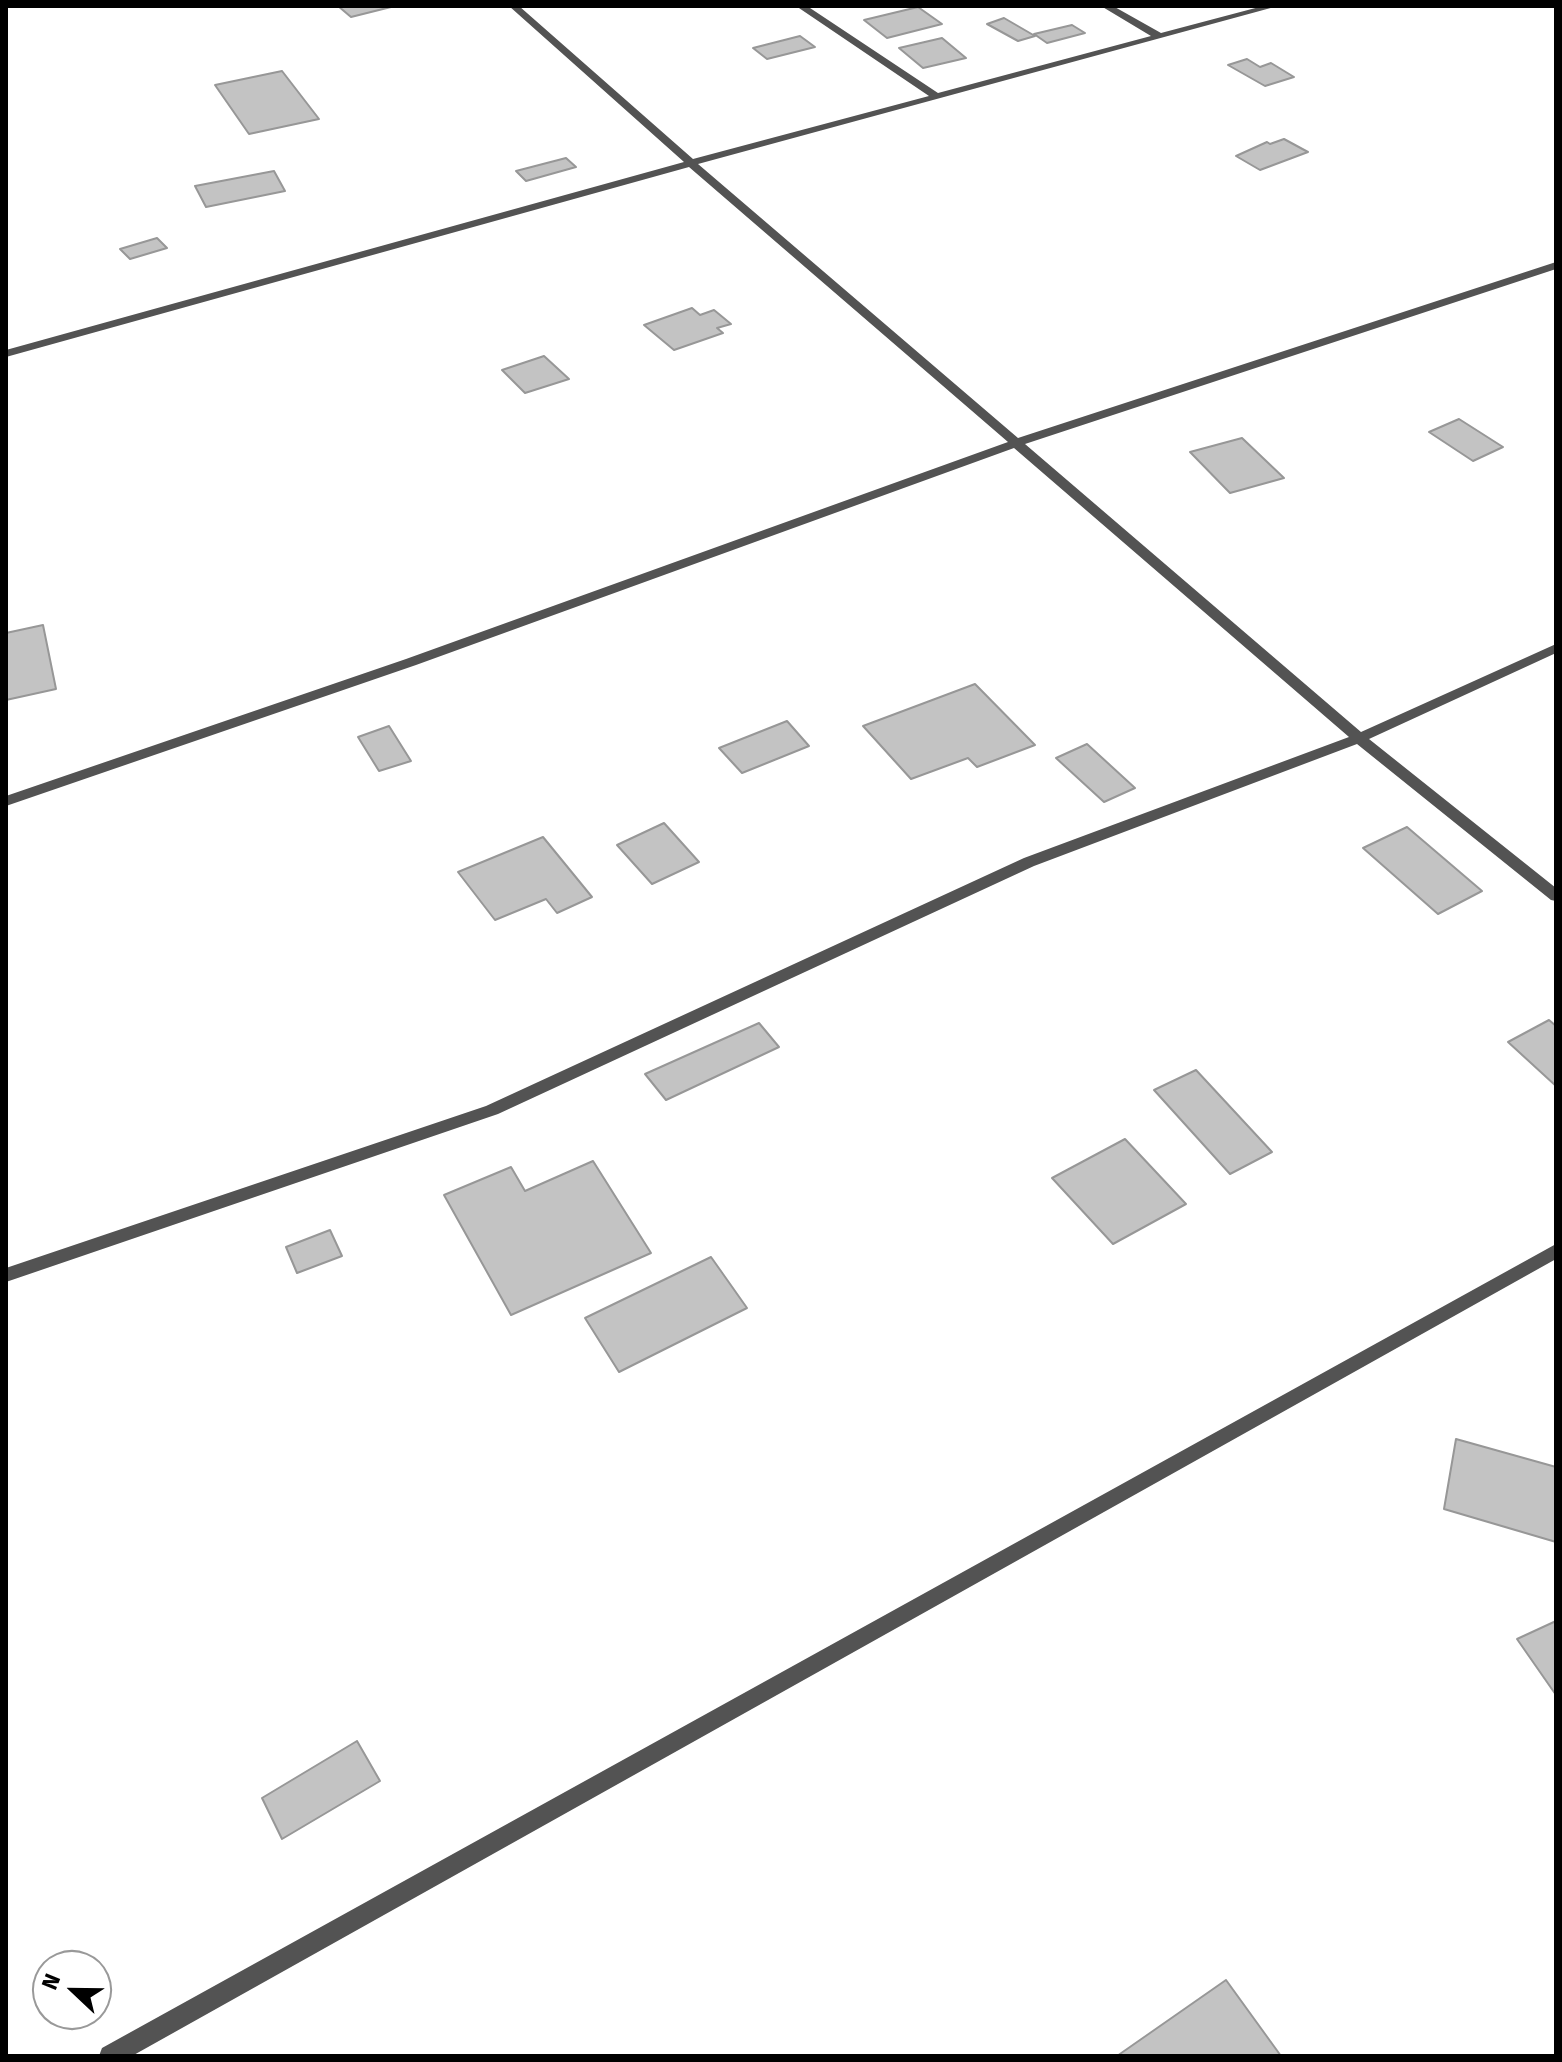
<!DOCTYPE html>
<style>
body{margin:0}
#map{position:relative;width:1562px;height:2062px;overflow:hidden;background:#fff;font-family:"Fira Sans",sans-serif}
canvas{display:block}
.frame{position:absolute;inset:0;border:8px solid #000;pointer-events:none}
.north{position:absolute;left:32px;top:1950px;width:80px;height:80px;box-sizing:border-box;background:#fff;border:2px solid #999;border-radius:50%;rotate:292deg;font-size:22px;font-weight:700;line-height:32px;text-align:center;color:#000}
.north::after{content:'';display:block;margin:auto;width:28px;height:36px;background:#000;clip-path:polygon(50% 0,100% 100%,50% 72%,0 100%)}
</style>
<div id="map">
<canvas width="1562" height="2062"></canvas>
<div class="frame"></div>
<div class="north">N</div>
</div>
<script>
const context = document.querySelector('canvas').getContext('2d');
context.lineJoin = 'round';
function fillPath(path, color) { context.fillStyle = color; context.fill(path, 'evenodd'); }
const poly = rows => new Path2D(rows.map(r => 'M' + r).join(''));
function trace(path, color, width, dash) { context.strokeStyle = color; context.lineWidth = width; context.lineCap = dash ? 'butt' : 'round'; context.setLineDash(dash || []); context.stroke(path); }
const building = poly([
 [338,6,395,6,351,17,338,6],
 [918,7,942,24,887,38,864,20,918,7],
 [1004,18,1035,36,1018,41,987,24,1004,18],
 [1072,25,1085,33,1047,43,1034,34,1072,25],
 [800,36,815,47,767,59,753,48,800,36],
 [942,38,966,58,923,68,899,48,942,38],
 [1247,59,1260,67,1271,63,1294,77,1265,86,1228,65,1247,59],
 [282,71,319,119,249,134,215,85,282,71],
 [1284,139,1308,152,1260,170,1236,156,1267,142,1270,144,1284,139],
 [566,158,576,167,526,181,516,171,566,158],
 [274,171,285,191,206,207,195,186,274,171],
 [157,238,167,248,130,259,120,249,157,238],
 [692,308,700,315,714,310,731,324,717,328,723,333,674,350,644,325,692,308],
 [544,356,569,379,525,393,502,370,544,356],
 [1459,419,1503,447,1473,461,1429,432,1459,419],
 [1242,438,1284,478,1230,493,1190,452,1242,438],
 [43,625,56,689,6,700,6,633,43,625],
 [975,684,1035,745,977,767,968,758,911,779,863,726,975,684],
 [787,721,809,746,742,773,719,748,787,721],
 [389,726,411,761,379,771,358,737,389,726],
 [1087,744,1135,788,1104,802,1056,758,1087,744],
 [664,823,699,862,652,884,617,845,664,823],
 [1407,827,1482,891,1438,914,1363,848,1407,827],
 [543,837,592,897,557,913,546,899,495,920,458,872,543,837],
 [1549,1020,1556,1026,1556,1086,1508,1042,1549,1020],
 [759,1023,779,1047,666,1100,645,1074,759,1023],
 [1196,1070,1272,1152,1230,1174,1154,1090,1196,1070],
 [1125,1139,1186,1204,1113,1244,1052,1178,1125,1139],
 [593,1161,651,1253,511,1315,444,1195,511,1167,525,1191,593,1161],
 [330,1230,342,1256,297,1273,286,1247,330,1230],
 [711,1257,747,1308,619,1372,585,1318,711,1257],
 [1456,1439,1556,1467,1556,1542,1444,1509,1456,1439],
 [1556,1621,1556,1695,1517,1639,1556,1621],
 [357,1741,380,1781,282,1839,262,1798,357,1741],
 [1226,1980,1281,2056,1117,2056,1226,1980]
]);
fillPath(building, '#c3c3c3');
trace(building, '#979797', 2);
fillPath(poly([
 [509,6,519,6,693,159,929,96,796,6,807,6,938,93,1151,36,1101,6,1113,6,1161,33,1263,6,1278,6,698,164,1018,438,1556,262,1556,269,1025,444,1361,732,1556,644,1556,653,1369,739,1556,888,1556,901,1551,900,1357,744,1034,866,498,1114,6,1282,6,1268,486,1106,1024,858,1349,737,1014,448,416,665,6,806,6,796,406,659,1008,442,689,167,6,357,6,350,684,162,509,6],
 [1556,1244,1556,1259,132,2056,99,2056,102,2048,1556,1244]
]), '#535353');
</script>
